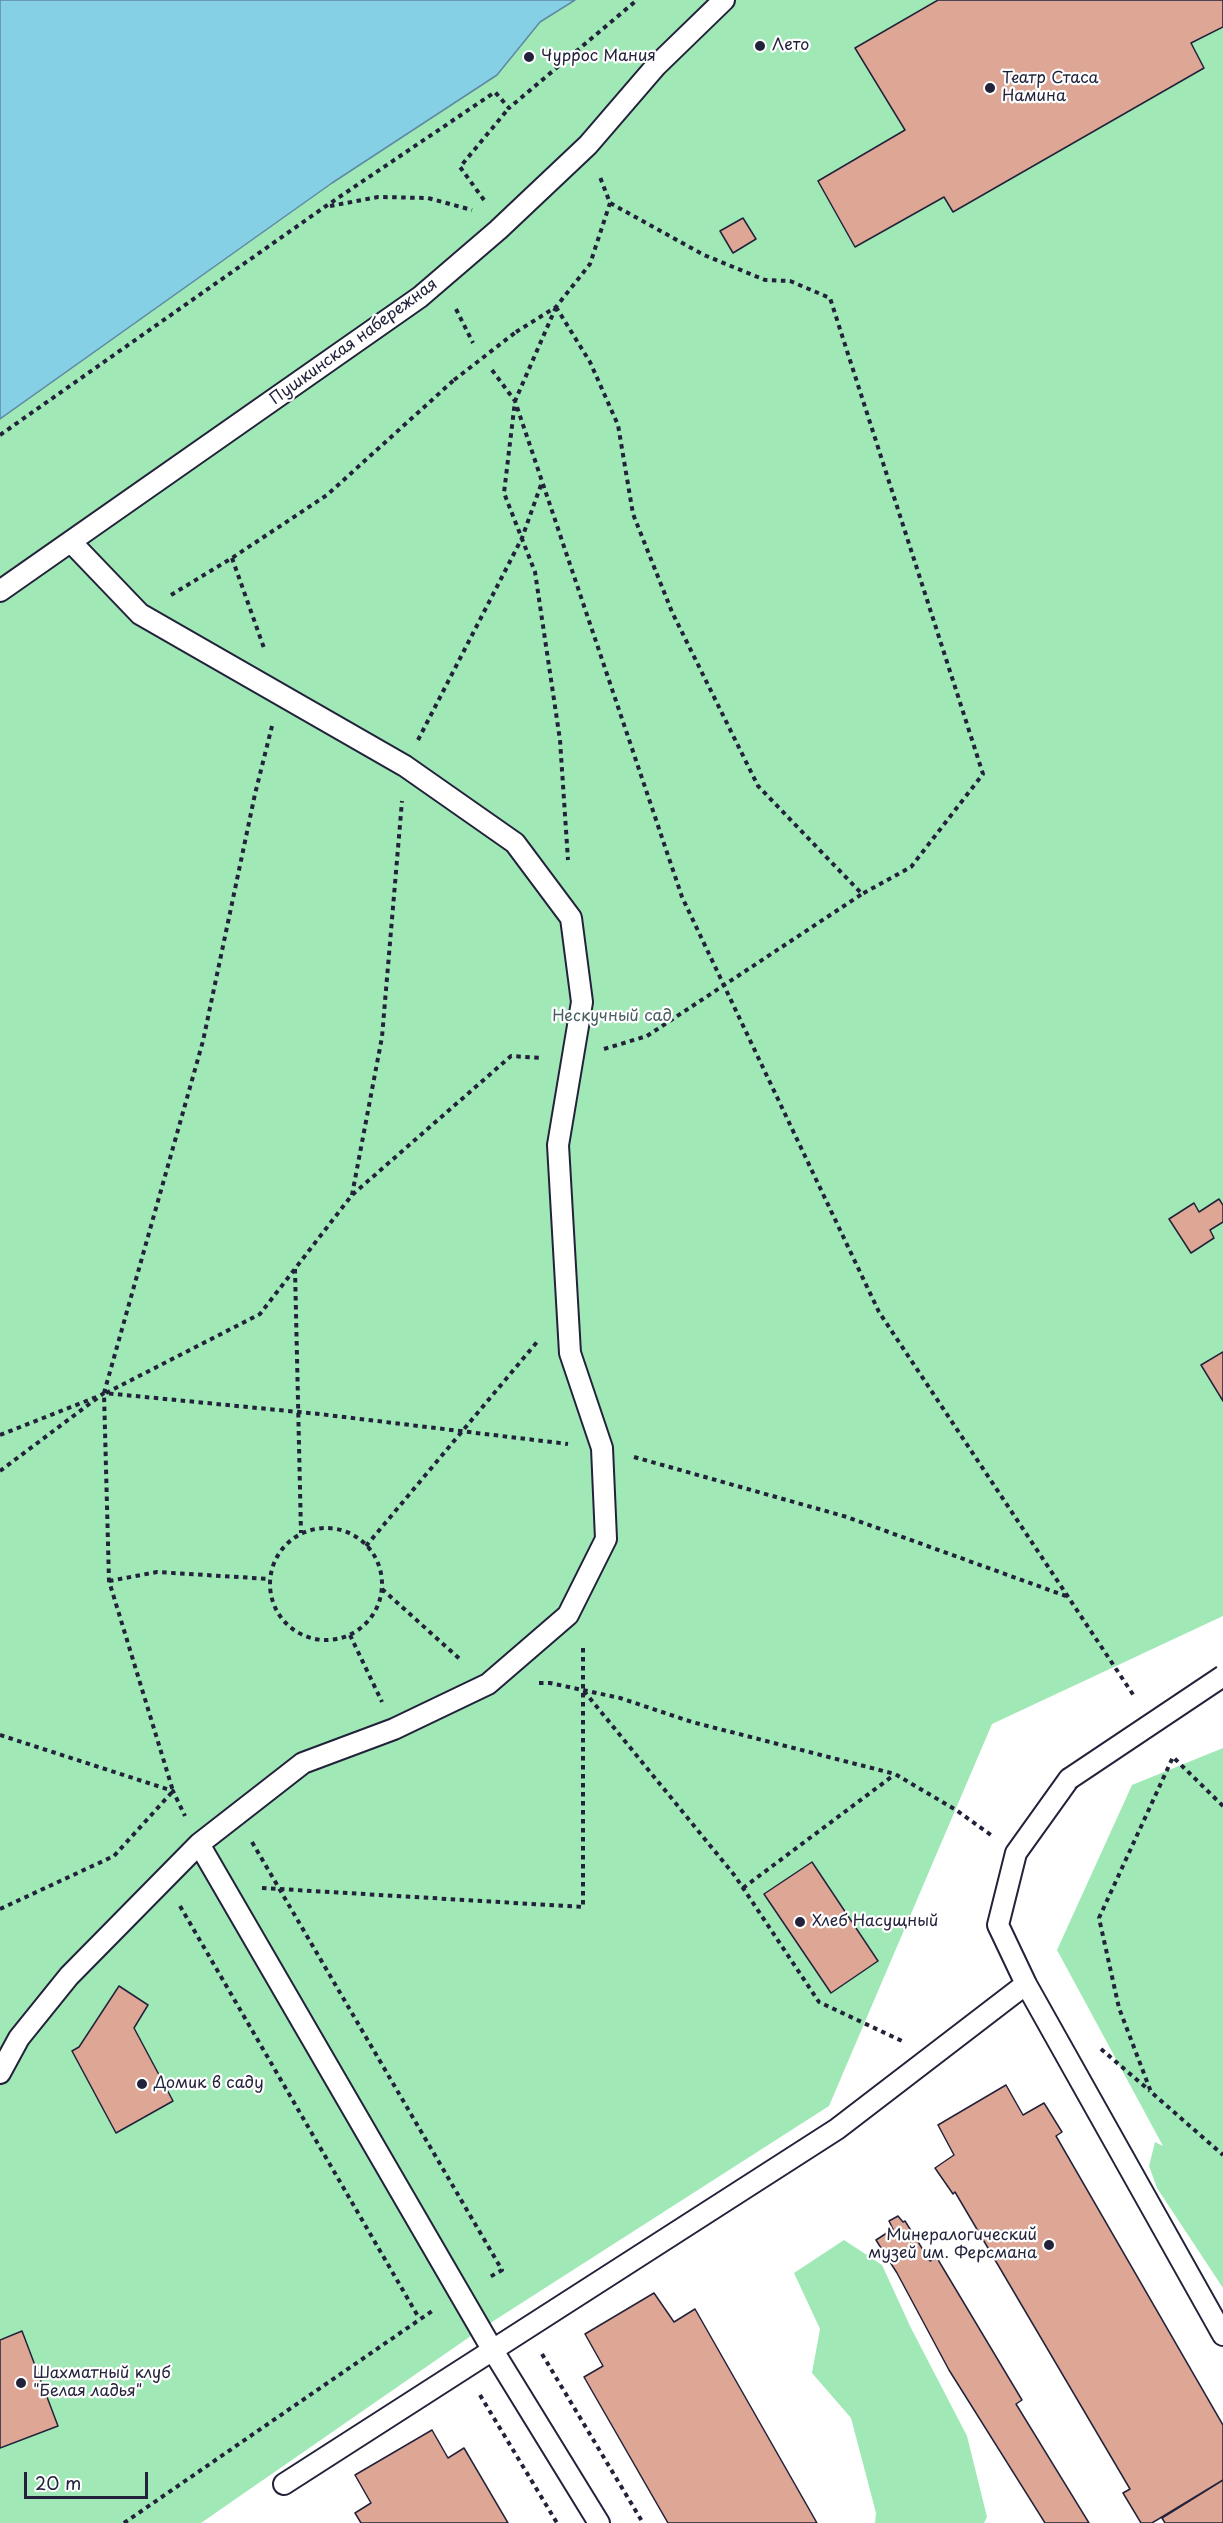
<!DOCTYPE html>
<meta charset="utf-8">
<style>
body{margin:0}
#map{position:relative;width:1223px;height:2523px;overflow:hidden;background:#fff;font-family:"Playpen Sans",sans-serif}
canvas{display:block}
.scale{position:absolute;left:24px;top:2472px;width:124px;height:27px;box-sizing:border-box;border:3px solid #22223b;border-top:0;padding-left:8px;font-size:18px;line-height:21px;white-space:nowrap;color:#22223b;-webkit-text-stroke:4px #fff;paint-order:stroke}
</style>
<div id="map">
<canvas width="1223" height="2523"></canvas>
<div class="scale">20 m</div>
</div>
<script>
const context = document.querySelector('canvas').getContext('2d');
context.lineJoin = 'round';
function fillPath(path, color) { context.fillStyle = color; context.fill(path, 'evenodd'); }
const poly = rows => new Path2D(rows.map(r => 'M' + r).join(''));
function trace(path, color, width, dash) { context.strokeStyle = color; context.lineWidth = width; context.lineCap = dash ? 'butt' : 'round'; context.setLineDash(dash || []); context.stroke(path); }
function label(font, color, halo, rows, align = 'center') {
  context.font = font + ' "Playpen Sans",sans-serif'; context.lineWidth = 4.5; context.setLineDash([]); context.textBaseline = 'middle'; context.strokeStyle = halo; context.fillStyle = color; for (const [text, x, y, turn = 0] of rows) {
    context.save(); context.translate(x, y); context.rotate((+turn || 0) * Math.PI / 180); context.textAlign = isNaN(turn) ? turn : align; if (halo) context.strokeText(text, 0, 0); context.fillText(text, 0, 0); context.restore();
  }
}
fillPath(poly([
 [575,0,1223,0,1223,1616,992,1724,829,2106,481,2329,201,2523,0,2523,0,419,332,183,497,75,540,22],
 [1223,1748,1223,2288,1157,2188,1149,2166,1155,2142,1163,2146,1057,1950,1132,1785],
 [844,2240,882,2265,911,2328,967,2436,987,2517,984,2523,875,2523,876,2513,851,2418,812,2373,820,2329,794,2273]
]), '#a0e9b7');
const water = poly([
 [0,0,575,0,540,22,497,75,332,183,0,419,0,0]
]);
fillPath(water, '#86d0e6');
trace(water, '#5e8aa2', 1.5);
const building = poly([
 [938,0,1223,0,1223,27,1191,43,1204,68,953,212,944,197,855,247,818,181,905,130,855,48,938,0],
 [743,218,756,239,733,253,720,231,743,218],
 [1219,1199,1223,1205,1223,1222,1210,1230,1214,1238,1191,1253,1169,1219,1194,1203,1199,1212,1219,1199],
 [1223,1352,1223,1401,1201,1365,1223,1352],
 [812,1862,878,1961,831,1993,764,1894,812,1862],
 [119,1986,148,2005,134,2028,173,2101,116,2133,72,2051,79,2047,119,1986],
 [1006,2085,1023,2115,1044,2103,1062,2132,1056,2136,1223,2425,1223,2480,1152,2523,1141,2523,1123,2493,1130,2489,955,2192,953,2194,935,2168,954,2155,938,2125,1006,2085],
 [898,2216,903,2222,905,2221,930,2261,937,2258,1022,2400,1016,2404,1089,2523,1045,2523,949,2370,897,2273,876,2240,893,2229,889,2221,898,2216],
 [654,2293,674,2322,695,2309,817,2523,668,2523,584,2377,603,2366,585,2334,654,2293],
 [22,2331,58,2426,0,2448,0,2340,22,2331],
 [432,2430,448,2458,464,2448,508,2523,361,2523,355,2513,371,2503,355,2475,432,2430],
 [1223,2480,1223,2523,1165,2523,1162,2518,1223,2480]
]);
fillPath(building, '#dea795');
trace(building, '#22223b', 1.5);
const lane = poly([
 [0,591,420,297,498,230,588,145,656,66,724,0],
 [199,1844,492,2349,599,2523],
 [1026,1984,1223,2335],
 [0,2073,19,2038,69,1976,199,1844,303,1763,394,1729,488,1684,568,1615,606,1539,602,1448,570,1353,558,1145,582,1002,571,918,515,843,405,766,140,614,71,542],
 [284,2484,837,2129,1026,1984,998,1925,1016,1853,1069,1779]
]);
trace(lane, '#22223b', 24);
trace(poly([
 [484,200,460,167,509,108],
 [330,206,378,197,428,198,472,210],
 [556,307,590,362,618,425,633,514,672,612,758,786,862,894,911,867,983,774,830,298,790,281,765,280,704,255,610,203,600,177],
 [556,307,515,401,504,493,535,572,560,740,568,860],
 [456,309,473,343],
 [516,332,556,307,590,264,610,203],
 [492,370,515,401,682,897,879,1312,1134,1696],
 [0,435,326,206,495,92,509,108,637,0],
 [232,558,264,648],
 [171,595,232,558,327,495,454,380],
 [418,740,522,538,542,482],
 [604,1049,647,1036],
 [352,1195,382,1037,402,801],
 [295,1269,301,1533],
 [106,1393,260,1314,352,1195,511,1056,541,1058],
 [0,1435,99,1396],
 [634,1457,847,1517,1066,1596],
 [0,1471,104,1393,319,1414,568,1444],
 '270 1584a56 56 0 1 1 112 0a56 56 0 1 1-112 0Z',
 [366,1546,537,1342],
 [109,1581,157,1572,270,1579],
 [382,1589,462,1661],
 [350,1635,382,1702],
 [539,1683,550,1683,620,1698,692,1722,895,1774,956,1810,991,1835],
 [584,1691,735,1876,819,2002,902,2041],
 [0,1735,173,1791,185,1816],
 [1223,1806,1173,1757,1099,1918,1119,2008,1151,2092,1223,2155],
 [252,1842,502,2270,488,2278],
 [262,1888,583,1907,583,1645],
 [743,1888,894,1775],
 [180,1906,419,2318],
 [0,1909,114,1856,173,1791,109,1581,104,1393,203,1041,255,794,272,726],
 [1101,2049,1150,2091],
 [542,2354,643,2523],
 [480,2395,557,2523],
 [124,2523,435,2309]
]), '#22223b', 4, [4.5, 4.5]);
trace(lane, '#fff', 20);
const laneBridge = poly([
 [1069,1779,1223,1676]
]);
trace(laneBridge, '#22223b', 24, []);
trace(poly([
 [454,380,516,332],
 [647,1036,862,894]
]), '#22223b', 4, [4.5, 4.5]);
trace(laneBridge, '#fff', 20);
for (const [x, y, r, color] of [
 [760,46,6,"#22223b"],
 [529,57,6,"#22223b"],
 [990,88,6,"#22223b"],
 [800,1922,6,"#22223b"],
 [142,2084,6,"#22223b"],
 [1049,2245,6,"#22223b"],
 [21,2383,6,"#22223b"]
]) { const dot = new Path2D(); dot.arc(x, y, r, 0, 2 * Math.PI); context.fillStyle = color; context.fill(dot); trace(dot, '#fff', 2); }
label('16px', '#22223b', '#fff', [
 ["Лето",772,46],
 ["Чуррос Мания",541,57],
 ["Театр Стаса",1002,79],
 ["Намина",1002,97],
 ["Хлеб Насущный",812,1922],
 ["Домик в саду",154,2084],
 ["Минералогический",1037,2236,"right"],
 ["музей им. Ферсмана",1037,2254,"right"],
 ["Шахматный клуб",33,2374],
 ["\"Белая ладья\"",33,2392]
], 'left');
label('16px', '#22223b', '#fff', [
 ["Пушкинская набережная",354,342,-36]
]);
label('16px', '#485e60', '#fff', [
 ["Нескучный сад",612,1017]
]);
</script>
